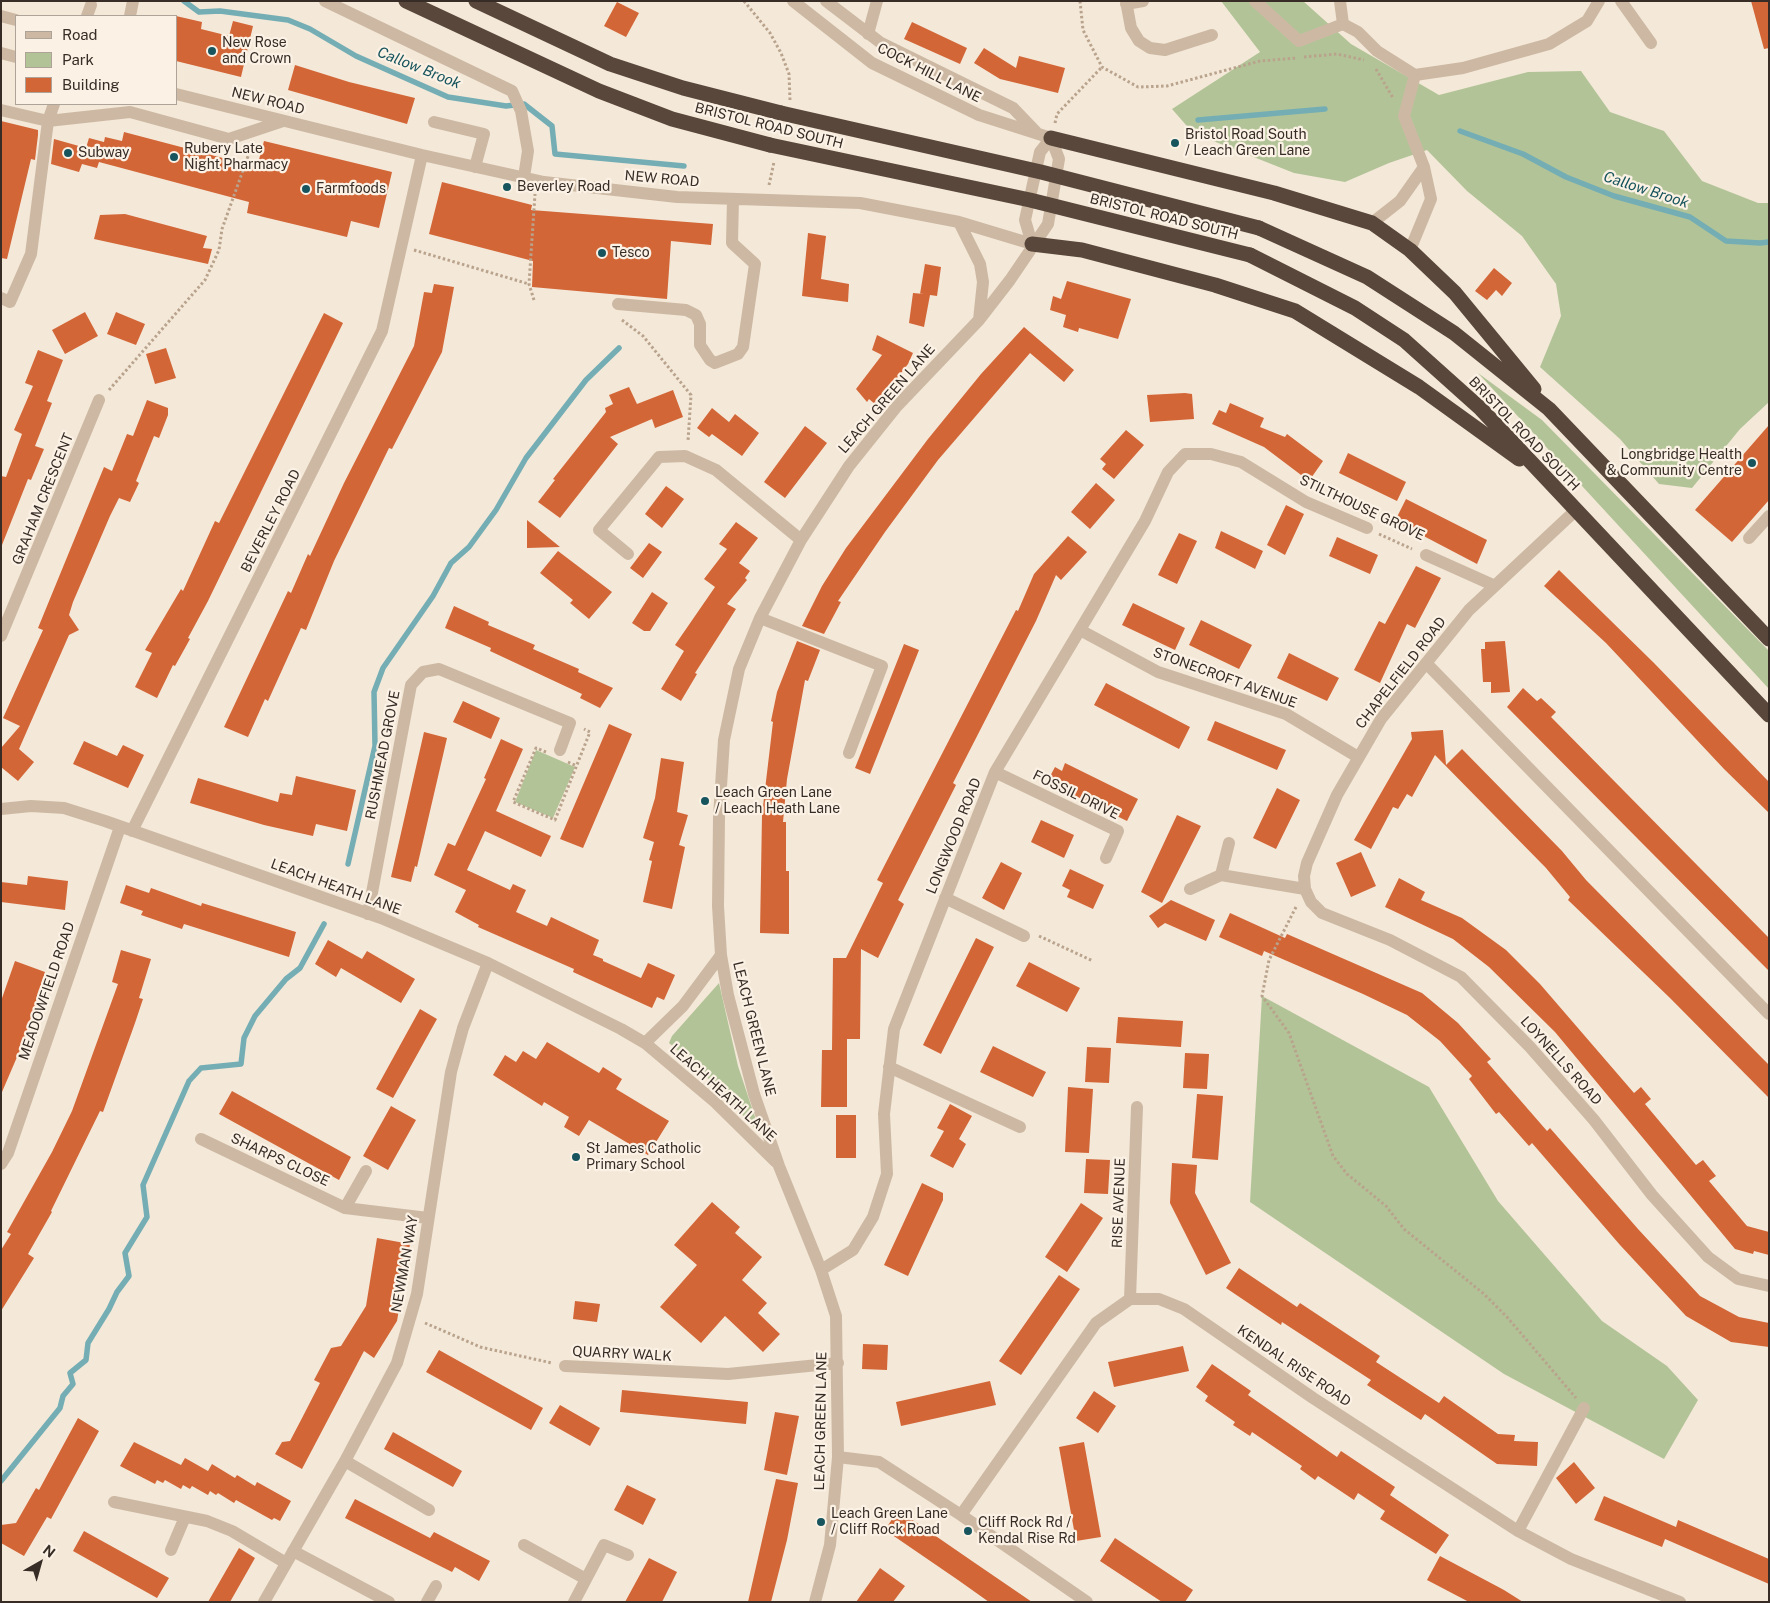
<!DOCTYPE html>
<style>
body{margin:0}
#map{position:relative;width:1770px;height:1603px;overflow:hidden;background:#f4e8d8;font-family:"Public Sans",sans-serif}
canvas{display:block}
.frame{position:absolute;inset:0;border:2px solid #372c26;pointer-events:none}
.legend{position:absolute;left:15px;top:15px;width:162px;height:90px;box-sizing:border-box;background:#fbf2e5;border:1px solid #ada399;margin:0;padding:6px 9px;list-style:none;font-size:15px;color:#372c26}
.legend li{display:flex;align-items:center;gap:10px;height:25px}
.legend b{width:25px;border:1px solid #ada399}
.north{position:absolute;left:15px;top:1538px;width:50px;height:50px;-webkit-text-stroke:4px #fbf2e5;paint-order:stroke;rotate:38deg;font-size:14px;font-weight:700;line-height:20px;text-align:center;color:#372c26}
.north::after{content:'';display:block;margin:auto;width:18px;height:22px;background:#372c26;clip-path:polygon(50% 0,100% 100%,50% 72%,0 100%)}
</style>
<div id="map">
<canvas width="1770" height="1603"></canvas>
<div class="frame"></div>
<ul class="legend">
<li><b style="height:6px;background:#cdb9a3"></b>Road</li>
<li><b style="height:14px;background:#b2c497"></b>Park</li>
<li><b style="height:14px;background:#d36637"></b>Building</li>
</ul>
<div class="north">N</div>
</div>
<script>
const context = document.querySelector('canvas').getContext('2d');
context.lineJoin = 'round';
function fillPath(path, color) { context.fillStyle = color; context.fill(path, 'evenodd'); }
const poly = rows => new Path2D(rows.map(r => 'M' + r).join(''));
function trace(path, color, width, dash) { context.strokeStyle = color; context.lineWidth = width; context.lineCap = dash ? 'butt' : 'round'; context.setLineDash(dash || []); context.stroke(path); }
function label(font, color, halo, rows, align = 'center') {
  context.font = font + ' "Public Sans",sans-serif'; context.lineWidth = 4.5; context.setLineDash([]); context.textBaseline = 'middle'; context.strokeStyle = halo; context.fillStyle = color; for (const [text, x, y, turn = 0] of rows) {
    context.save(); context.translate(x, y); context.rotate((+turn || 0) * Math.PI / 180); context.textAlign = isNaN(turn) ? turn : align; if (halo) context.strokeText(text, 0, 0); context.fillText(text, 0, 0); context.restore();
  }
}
fillPath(poly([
 [1221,1,1303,1,1351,44,1439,95,1528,72,1581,71,1610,112,1664,131,1702,181,1758,203,1769,203,1769,402,1740,429,1692,488,1659,484,1620,439,1540,367,1561,316,1556,284,1522,236,1467,191,1427,150,1389,163,1345,182,1294,173,1193,133,1172,109,1260,52],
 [1478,373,1542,420,1769,651,1769,689],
 [536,750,575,767,553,818,515,802],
 [719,983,738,1066,758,1126,755,1128,696,1066,669,1043,672,1036],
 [1262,996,1429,1087,1498,1201,1602,1321,1667,1366,1698,1400,1664,1459,1504,1374,1250,1202]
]), '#b2c497');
trace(poly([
 [184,1,199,12,220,11,288,20,310,29,356,56,448,97,506,106,524,104,552,126,555,154,684,166],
 [1198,120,1325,109],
 [1460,131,1523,154,1566,177,1614,196,1690,217,1726,241,1760,243,1769,242],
 [348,864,375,746,374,692,383,668,433,596,451,563,469,547,496,510,526,458,586,380,619,348],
 [1,1481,60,1408,63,1396,73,1384,70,1373,86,1360,88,1343,109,1309,117,1292,129,1276,125,1253,147,1217,143,1185,189,1081,201,1068,241,1064,244,1038,255,1016,286,979,300,968,324,924]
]), '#74aeb4', 5.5);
fillPath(poly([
 [1751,1,1769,1,1769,48,1764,49],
 [617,2,639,13,626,37,604,26],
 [176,16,202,22,201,29,229,36,233,21,253,26,241,77,176,61],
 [912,22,967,48,960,64,904,39],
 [984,48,1016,68,1019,56,1065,68,1058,93,1000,79,974,63],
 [295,65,349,82,415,98,407,124,288,90],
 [1,121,38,130,38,135,35,160,31,159,7,259,1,258],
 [124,132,257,167,264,141,392,172,379,228,351,221,347,237,247,213,249,202,99,162,97,168,82,164,79,172,51,164,54,139,86,148,89,138,104,142,105,137,122,141],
 [442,182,532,205,531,210,713,224,711,245,671,241,667,299,532,287,533,261,429,234],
 [125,214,207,236,203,248,212,249,208,264,94,239,100,215],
 [808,233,826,236,821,279,849,284,848,302,802,296],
 [925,264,941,267,937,296,930,295,924,327,909,323,913,293,924,294,920,294],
 [1494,268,1512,283,1502,296,1496,290,1487,300,1475,291],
 [1067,281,1131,299,1118,339,1079,328,1078,332,1063,327,1066,315,1050,310,1053,296,1061,299],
 [434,284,454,287,442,352,392,449,389,448,334,561,306,630,301,628,268,701,265,699,248,737,224,727,288,591,291,593,308,554,310,556,344,483,414,346,424,292,432,293],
 [85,312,98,336,65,354,52,330],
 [116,312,145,324,136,345,107,334],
 [324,313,343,323,208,601,188,638,190,639,175,666,173,665,157,698,135,687,152,653,145,650,181,589,183,591,215,521,219,523],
 [1024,327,1074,370,1064,382,1030,353,938,460,885,532,838,601,841,602,824,634,802,626,822,586,846,548,928,439,981,374],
 [877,335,913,353,908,364,876,405,869,399,867,402,856,389,882,355,872,350],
 [166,348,176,378,155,384,146,354],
 [38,350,63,360,47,401,52,403,35,446,44,449,31,480,28,479,2,545,1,476,6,477,22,434,14,430,33,386,25,383],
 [629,387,637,404,673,390,683,417,655,428,652,419,610,437,618,444,560,518,538,502,555,480,553,479,606,412,605,408,613,404,609,395],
 [1185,393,1192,394,1194,419,1150,422,1147,395],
 [147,400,168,408,168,415,159,438,154,436,136,481,139,483,130,502,119,498,110,516,73,602,69,615,79,630,69,635,19,749,34,762,18,781,1,767,1,748,20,726,3,718,43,630,38,628,104,467,112,471,127,434,133,436],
 [1230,403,1264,418,1260,427,1285,437,1287,434,1323,461,1309,481,1264,447,1212,424,1219,410,1226,413],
 [712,408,729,422,735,414,759,433,742,456,712,434,709,437,697,428],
 [1769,425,1769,500,1732,542,1695,510],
 [805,426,827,443,785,498,764,482],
 [1126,430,1144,445,1114,479,1102,469,1106,464,1100,459],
 [1348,453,1406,482,1397,501,1339,473],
 [1096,483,1115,500,1090,529,1071,512],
 [666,486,684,499,662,528,645,514],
 [1406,499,1487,540,1477,564,1395,521],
 [1286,505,1304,514,1285,555,1267,545],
 [527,520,560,547,527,548],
 [736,522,758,538,739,563,750,571,745,578,747,580,727,604,736,609,695,673,697,674,681,701,661,689,684,651,675,645,715,587,704,579,727,549,719,544],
 [1221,531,1263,551,1255,569,1215,548],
 [1179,533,1197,541,1177,584,1158,575],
 [1068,536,1087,552,1061,580,1056,575,1036,621,953,783,956,785,898,900,904,904,878,958,861,949,860,1039,847,1039,847,1107,821,1107,822,1050,832,1050,833,958,846,958,883,883,877,880,1016,610,1018,611,1034,574],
 [1337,537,1378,555,1370,574,1329,556],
 [649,543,662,552,643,578,630,568],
 [558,551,612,592,589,619,570,603,573,600,540,573],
 [1416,566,1441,578,1415,628,1407,624,1380,683,1354,670,1379,621,1385,624],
 [1559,570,1654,663,1769,782,1769,813,1724,769,1606,643,1544,586],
 [652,592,668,603,650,631,644,631,632,623],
 [1133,603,1185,628,1175,650,1122,625],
 [454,606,489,622,488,625,535,645,533,649,579,669,578,672,613,688,600,708,580,698,582,694,490,651,491,648,445,628],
 [1201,620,1252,645,1239,669,1189,645],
 [797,641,820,650,808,681,805,680,787,779,783,822,786,822,786,871,789,871,789,934,760,933,762,815,773,722,771,721,777,692],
 [1505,641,1510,692,1491,693,1491,682,1483,682,1481,649,1485,649,1485,642],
 [904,644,919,650,870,774,855,768],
 [1289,653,1339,678,1327,701,1277,678],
 [1106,683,1190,727,1179,749,1094,705],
 [1523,688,1537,701,1541,698,1556,712,1551,717,1769,938,1769,971,1507,707],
 [463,701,500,718,491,739,453,722],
 [1215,721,1286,750,1277,770,1207,740],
 [609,724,632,734,583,848,560,839],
 [1443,730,1446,765,1462,749,1562,851,1586,880,1769,1065,1769,1098,1670,998,1568,900,1570,897,1546,868,1435,755,1412,797,1407,794,1398,809,1393,807,1371,849,1354,840,1412,739,1411,732],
 [424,732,447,738,417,867,415,866,411,882,391,877],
 [501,739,523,749,496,811,551,836,541,857,485,831,467,870,510,890,513,884,526,890,516,912,547,926,551,917,599,940,593,955,603,959,603,961,641,978,648,963,675,975,664,1000,657,997,652,1008,573,972,574,969,478,927,479,925,455,912,466,890,434,875,448,843,455,846,486,779,484,778],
 [84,741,117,756,123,745,144,755,128,788,73,764],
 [661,758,684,762,677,812,688,815,679,845,685,847,672,909,643,902,652,861,649,860,654,842,643,838,655,798],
 [1065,763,1138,799,1127,821,1047,782,1055,767,1062,771],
 [296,776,356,790,347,831,316,824,313,836,264,825,190,803,198,778,278,802,280,793,292,795],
 [1277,788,1300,800,1276,849,1253,838],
 [1177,815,1201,826,1162,903,1141,892],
 [1041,820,1074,835,1064,858,1031,842],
 [1361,852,1376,886,1351,897,1336,863],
 [1001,862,1022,873,1004,910,982,898],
 [1070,869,1104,885,1093,909,1067,897,1070,890,1062,886],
 [28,876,68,881,65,910,1,902,1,882,27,885],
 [1399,878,1425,892,1421,900,1462,918,1506,950,1540,984,1634,1093,1641,1087,1651,1099,1645,1104,1696,1165,1703,1160,1716,1176,1709,1181,1747,1226,1769,1232,1769,1255,1754,1251,1753,1254,1735,1249,1555,1032,1489,967,1453,939,1385,907],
 [126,885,149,893,151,888,201,906,202,903,296,932,289,957,184,924,182,929,141,915,143,911,120,903],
 [1171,900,1215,920,1206,941,1165,923,1158,928,1149,916],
 [1230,913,1285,938,1287,934,1422,993,1458,1023,1491,1059,1487,1062,1547,1131,1550,1128,1638,1229,1700,1296,1739,1317,1769,1323,1769,1347,1731,1342,1686,1316,1620,1245,1532,1143,1529,1146,1499,1112,1496,1114,1469,1079,1472,1076,1440,1041,1407,1015,1363,994,1264,951,1262,956,1219,937],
 [976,938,994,947,941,1054,923,1045],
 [328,940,362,959,367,951,415,979,401,1003,341,968,336,977,315,964],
 [121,950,151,959,139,998,143,999,135,1023,103,1112,100,1111,51,1211,52,1212,28,1254,34,1258,1,1311,1,1250,11,1234,7,1232,52,1152,72,1111,118,984,112,982],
 [15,961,45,972,23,1043,2,1092,1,1001],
 [1029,962,1080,988,1067,1012,1016,986],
 [420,1009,437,1019,393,1098,376,1089],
 [1118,1017,1183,1021,1181,1047,1116,1043],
 [547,1042,599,1073,603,1067,622,1079,616,1089,669,1121,648,1155,589,1120,579,1136,564,1127,569,1117,544,1102,542,1106,493,1075,505,1055,516,1062,523,1051,536,1059],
 [993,1046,1046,1072,1033,1097,980,1072],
 [1087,1047,1111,1048,1109,1083,1085,1082],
 [1185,1053,1209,1054,1207,1089,1183,1088],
 [1068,1087,1093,1089,1089,1153,1065,1152],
 [232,1091,351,1157,339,1180,219,1114],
 [1197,1094,1223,1096,1218,1160,1192,1158],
 [950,1104,972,1116,959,1139,966,1144,953,1168,930,1156,944,1131,937,1128],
 [391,1106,416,1120,388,1170,363,1156],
 [836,1115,856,1115,856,1158,836,1158],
 [1086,1159,1110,1160,1108,1194,1084,1193],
 [1172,1163,1197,1165,1195,1193,1231,1263,1206,1275,1170,1203],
 [922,1183,943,1193,943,1200,908,1276,884,1265],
 [712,1202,740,1227,735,1233,762,1257,742,1280,767,1303,758,1313,780,1334,763,1352,725,1316,701,1343,660,1307,697,1265,674,1245],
 [1081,1203,1103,1218,1067,1272,1045,1257],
 [377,1238,410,1244,397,1321,374,1358,364,1351,302,1469,275,1454,282,1442,290,1441,301,1420,320,1383,314,1380,331,1348,341,1346,366,1306],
 [1239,1268,1297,1307,1300,1303,1380,1356,1376,1362,1439,1403,1444,1396,1498,1434,1515,1435,1514,1441,1538,1442,1537,1466,1497,1464,1425,1414,1421,1420,1367,1385,1371,1380,1282,1322,1281,1325,1226,1288],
 [1059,1275,1080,1289,1021,1375,999,1361],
 [575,1301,600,1304,597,1322,573,1319],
 [863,1344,888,1345,887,1370,862,1369],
 [1183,1346,1189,1371,1114,1387,1108,1362],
 [439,1350,543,1408,531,1430,426,1372],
 [1212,1364,1251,1391,1248,1395,1337,1457,1341,1451,1395,1487,1390,1495,1449,1535,1436,1554,1380,1519,1385,1511,1358,1493,1354,1500,1318,1476,1315,1480,1300,1469,1302,1466,1252,1432,1250,1436,1233,1425,1235,1422,1205,1401,1208,1396,1196,1387],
 [990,1381,996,1405,901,1426,896,1402],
 [622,1390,748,1402,746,1424,620,1412],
 [1094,1391,1116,1406,1098,1433,1076,1418],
 [560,1405,600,1428,590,1446,549,1423],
 [775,1412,799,1416,787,1475,764,1470],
 [78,1418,99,1431,51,1519,47,1517,24,1556,1,1543,1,1525,16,1523,36,1488,39,1490],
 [393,1432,462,1471,453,1487,384,1449],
 [134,1442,181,1465,185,1458,208,1471,212,1464,235,1478,237,1475,255,1486,257,1482,291,1501,280,1521,274,1518,272,1520,236,1500,234,1503,218,1493,216,1495,210,1491,208,1495,192,1486,190,1489,183,1485,181,1489,165,1480,163,1483,157,1480,155,1484,120,1466],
 [1084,1442,1101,1537,1076,1541,1059,1447],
 [1574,1462,1595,1488,1576,1504,1556,1478],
 [776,1479,798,1483,787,1540,771,1602,748,1602],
 [627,1485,656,1499,643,1525,614,1510],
 [1604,1496,1676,1527,1678,1520,1769,1559,1769,1584,1665,1539,1662,1547,1594,1520],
 [355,1499,430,1538,434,1532,490,1561,479,1581,455,1567,452,1572,345,1518],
 [898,1510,972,1561,1032,1602,989,1602,958,1580,885,1530],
 [84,1531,169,1578,157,1598,73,1551],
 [1115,1538,1193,1590,1185,1602,1162,1602,1100,1561],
 [239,1548,255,1558,230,1602,208,1602],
 [1440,1556,1504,1590,1523,1602,1469,1602,1427,1580],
 [649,1558,677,1572,662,1602,625,1602],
 [880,1568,905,1586,893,1602,856,1602]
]), '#d36637');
trace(poly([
 [744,1,770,33,781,53,789,74,790,100],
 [1080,1,1083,30,1102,67,1138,87,1167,86,1260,61,1297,58],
 [1304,57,1337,54,1364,60],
 [1376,69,1393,98],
 [1055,123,1057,114,1102,67],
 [769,185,774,162],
 [414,250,529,284],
 [534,300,529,284,535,194],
 [622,320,643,336,691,395,688,441],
 [109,390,205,280,219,250,222,229,251,148],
 [1379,534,1412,549],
 [546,752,536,748,513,802,555,820,590,732,584,729],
 [568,762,577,766],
 [1296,907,1269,960,1262,996,1289,1033,1333,1156,1347,1174,1386,1206,1404,1229,1484,1294,1507,1317,1576,1398],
 [1039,936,1093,961],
 [425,1323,480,1347,552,1363]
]), '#b9a38d', 3, [2.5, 2.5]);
trace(poly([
 [325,1,512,91,521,111,528,151,524,177],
 [793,1,872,63,979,115,1051,138],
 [826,1,881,43,1013,108,1036,132],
 [1126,1,1131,28,1139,41,1150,48,1165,50,1212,35],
 [1255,1,1299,41,1343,24,1358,32,1377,51,1415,75,1463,68,1549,44,1587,21,1599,1],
 [1340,1,1343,24],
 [1621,1,1651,43],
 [1126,4,1143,1],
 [1,16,16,20],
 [87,16,91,5],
 [130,16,133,1],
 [868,34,877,1],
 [1,53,16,57],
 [176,94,422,155,544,182,677,197,860,203,959,222,1032,244],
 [1,110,48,121,130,112,229,139,283,121],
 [434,122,484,134,475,167],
 [959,222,980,264,983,282,979,320],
 [1372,223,1400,201,1424,167],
 [1032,244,1025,220,1040,152,1051,138],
 [1410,250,1431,199,1424,167,1404,116,1415,75],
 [1,298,10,302,31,254,48,121,54,104],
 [618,304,686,310,696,315,700,324,700,345,710,360,715,363,738,354,743,347,755,264,732,243,733,199],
 [1575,511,1469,610,1381,719,1337,795,1307,863,1304,876,1305,889,1311,902,1322,913,1390,940,1461,977,1530,1047,1594,1120,1652,1195,1708,1257,1738,1279,1769,1286],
 [1749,538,1769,516],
 [628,554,599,530,659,457,685,456,716,470,801,540],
 [1426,555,1493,585],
 [760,618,882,666,849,753],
 [1080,630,1158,672,1286,714,1358,757],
 [1,636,99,400],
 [1426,663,1769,1014],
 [995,772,1118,831,1106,858],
 [1,809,31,806,64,808,105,821,381,918,488,963,621,1029,645,1043,715,1102,776,1162],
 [132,831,382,331,422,155],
 [1221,875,1305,889],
 [1190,889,1221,875,1229,843],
 [945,898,1024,936],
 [368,914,411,685,423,672,439,669,570,723,560,750],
 [645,1043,683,1006,721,955],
 [889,1067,1020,1127],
 [201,1139,345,1208,366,1171],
 [1,1164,8,1153,120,827],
 [345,1208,428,1218],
 [821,1270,853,1250,873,1217,887,1174,884,1114,894,1029,995,772,1145,521,1168,472,1185,454,1211,454,1241,462,1306,502,1367,528],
 [1130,1299,1137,1107],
 [565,1366,728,1374,838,1363],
 [838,1457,879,1462,961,1515,1087,1602],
 [345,1461,429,1510],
 [114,1502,207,1521,232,1531,286,1563],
 [961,1515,1096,1323,1130,1299,1159,1299,1184,1309,1313,1398,1518,1531,1571,1559,1680,1602],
 [1518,1531,1584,1408],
 [524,1545,586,1579],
 [171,1550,185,1517],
 [293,1551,389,1602],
 [264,1602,345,1461,397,1363,417,1294,451,1072,463,1028,488,963],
 [427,1602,436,1586],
 [574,1602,604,1545,628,1555],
 [815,1602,830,1545,838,1457,836,1316,821,1270,779,1166,754,1094,728,995,721,955,718,906,719,817,724,740,739,669,760,618,801,540,849,466,897,406,979,320,1010,280,1048,224,1059,159,1051,138]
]), '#cdb9a3', 12);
trace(poly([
 [406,1,599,91,672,119,770,145],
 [476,1,610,64,683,88,781,113],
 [1051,138,1274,193,1372,223,1410,250,1455,293,1534,389],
 [1259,228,1367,277,1454,333,1549,409,1769,639],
 [1032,244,1082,250,1215,285,1295,311,1419,387,1519,459],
 [1250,255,1355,308,1404,340,1481,409,1769,715]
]), '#59473c', 15);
trace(poly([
 [781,113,1041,172,1259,228],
 [770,145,1030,200,1250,255]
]), '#59473c', 15);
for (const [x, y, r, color] of [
 [212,51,5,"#17545d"],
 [1175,143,5,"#17545d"],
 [68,153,5,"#17545d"],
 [174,157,5,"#17545d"],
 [507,187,5,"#17545d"],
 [306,189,5,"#17545d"],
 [602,253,5,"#17545d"],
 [1752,463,5,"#17545d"],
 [705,801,5,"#17545d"],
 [576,1157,5,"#17545d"],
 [821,1522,5,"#17545d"],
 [968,1531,5,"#17545d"]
]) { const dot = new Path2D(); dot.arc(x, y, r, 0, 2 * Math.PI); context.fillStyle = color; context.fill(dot); trace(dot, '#fbf2e5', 2); }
label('14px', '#372c26', '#fbf2e5', [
 ["New Rose",222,43],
 ["and Crown",222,59],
 ["Bristol Road South",1185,135],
 ["/ Leach Green Lane",1185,151],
 ["Rubery Late",184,149],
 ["Night Pharmacy",184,165],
 ["Subway",78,153],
 ["Beverley Road",517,187],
 ["Farmfoods",316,189],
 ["Tesco",612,253],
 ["Longbridge Health",1742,455,"right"],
 ["& Community Centre",1742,471,"right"],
 ["Leach Green Lane",715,793],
 ["/ Leach Heath Lane",715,809],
 ["St James Catholic",586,1149],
 ["Primary School",586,1165],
 ["Leach Green Lane",831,1514],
 ["/ Cliff Rock Road",831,1530],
 ["Cliff Rock Rd /",978,1523],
 ["Kendal Rise Rd",978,1539]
], 'left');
label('14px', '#372c26', '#fbf2e5', [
 ["COCK HILL LANE",929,73,27],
 ["NEW ROAD",268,101,14],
 ["BRISTOL ROAD SOUTH",769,126,14],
 ["NEW ROAD",662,179,5],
 ["BRISTOL ROAD SOUTH",1164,217,14],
 ["LEACH GREEN LANE",887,399,-49],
 ["BRISTOL ROAD SOUTH",1524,434,46],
 ["GRAHAM CRESCENT",43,499,-68],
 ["STILTHOUSE GROVE",1362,508,25],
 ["BEVERLEY ROAD",271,521,-63],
 ["CHAPELFIELD ROAD",1401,673,-52],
 ["STONECROFT AVENUE",1225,678,20],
 ["RUSHMEAD GROVE",383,755,-79],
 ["FOSSIL DRIVE",1076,795,26],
 ["LONGWOOD ROAD",954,836,-68],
 ["LEACH HEATH LANE",336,887,20],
 ["MEADOWFIELD ROAD",47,991,-71],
 ["LEACH GREEN LANE",754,1029,76],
 ["LOYNELLS ROAD",1561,1061,48],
 ["LEACH HEATH LANE",723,1093,42],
 ["SHARPS CLOSE",280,1160,25],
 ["RISE AVENUE",1119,1203,-88],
 ["NEWMAN WAY",405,1264,-80],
 ["QUARRY WALK",622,1354,3],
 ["KENDAL RISE ROAD",1294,1366,34],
 ["LEACH GREEN LANE",821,1421,-89]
]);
label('italic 15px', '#17545d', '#fbf2e5', [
 ["Callow Brook",419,68,22],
 ["Callow Brook",1646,190,18]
]);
</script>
